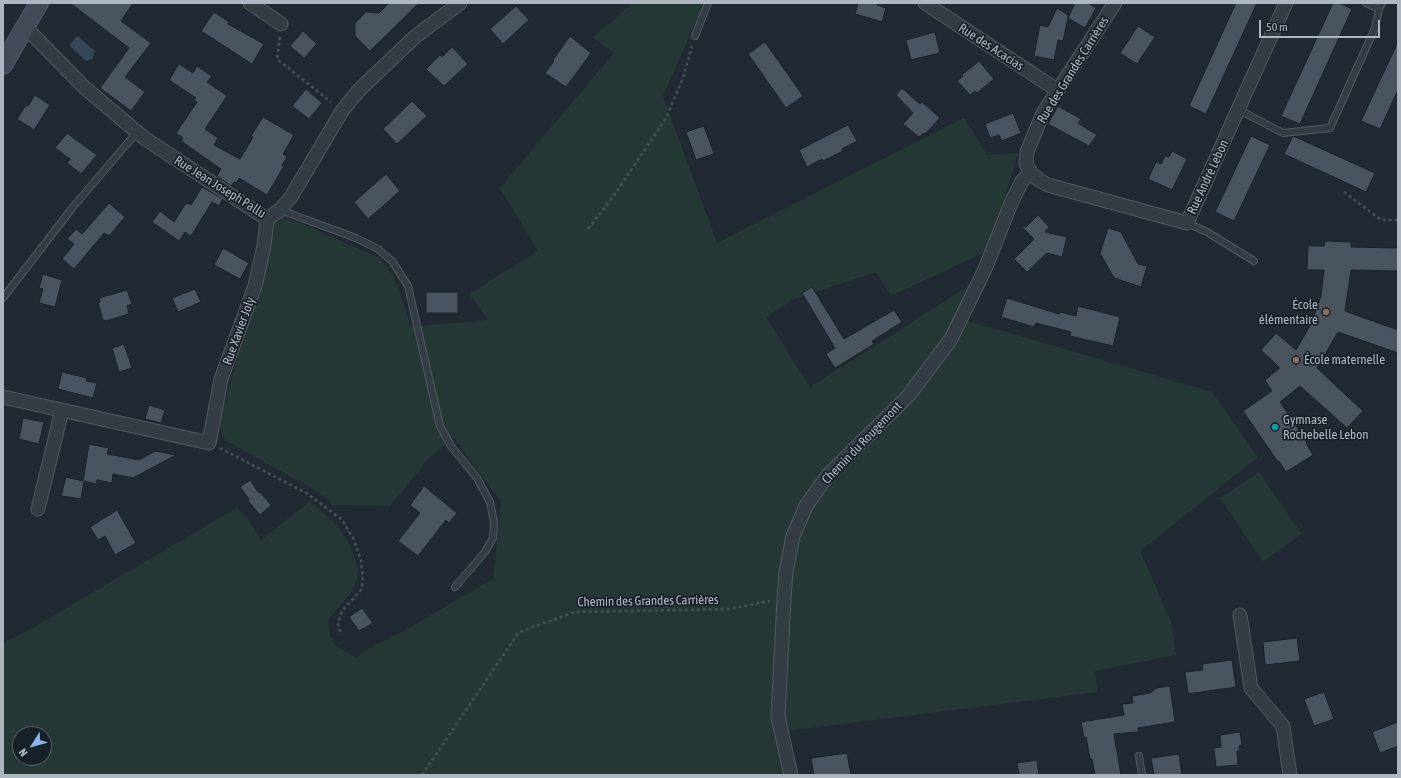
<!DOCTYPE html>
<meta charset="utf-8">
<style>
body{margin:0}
#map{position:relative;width:1401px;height:778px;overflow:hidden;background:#212a33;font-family:"Asap Condensed",sans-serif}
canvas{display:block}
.frame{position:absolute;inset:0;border:4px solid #aeb7c1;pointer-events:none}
.north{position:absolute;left:12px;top:726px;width:40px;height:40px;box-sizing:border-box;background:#192128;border:1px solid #555d65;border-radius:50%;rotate:233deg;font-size:11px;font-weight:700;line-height:16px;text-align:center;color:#aeb7c1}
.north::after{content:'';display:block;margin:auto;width:14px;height:18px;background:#88b6ec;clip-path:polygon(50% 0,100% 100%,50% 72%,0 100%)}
.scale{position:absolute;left:1259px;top:20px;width:121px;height:18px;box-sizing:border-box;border:2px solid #aeb7c1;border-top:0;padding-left:5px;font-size:12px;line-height:14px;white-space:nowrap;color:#aeb7c1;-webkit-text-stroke:3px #192128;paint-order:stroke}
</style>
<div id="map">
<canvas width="1401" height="778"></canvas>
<div class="frame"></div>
<div class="north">N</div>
<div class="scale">50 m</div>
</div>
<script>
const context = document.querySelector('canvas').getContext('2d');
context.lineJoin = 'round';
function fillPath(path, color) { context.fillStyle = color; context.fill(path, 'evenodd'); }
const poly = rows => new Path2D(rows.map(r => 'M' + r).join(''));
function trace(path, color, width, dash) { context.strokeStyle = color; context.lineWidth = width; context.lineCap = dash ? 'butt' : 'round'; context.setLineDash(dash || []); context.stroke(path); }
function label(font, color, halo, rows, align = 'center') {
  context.font = font + ' "Asap Condensed",sans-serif'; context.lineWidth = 3.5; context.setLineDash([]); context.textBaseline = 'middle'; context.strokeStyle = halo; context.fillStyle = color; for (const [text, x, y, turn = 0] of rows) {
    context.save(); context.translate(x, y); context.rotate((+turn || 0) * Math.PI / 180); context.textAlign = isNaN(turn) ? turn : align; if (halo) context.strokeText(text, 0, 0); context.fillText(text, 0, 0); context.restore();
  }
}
fillPath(poly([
 [633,3,704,3,663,96,717,243,964,118,987,155,1018,153,989,250,891,296,876,272,794,299,766,317,810,387,975,282,939,348,909,385,833,460,815,482,803,499,819,495,895,417,965,320,1212,392,1258,457,1140,551,1171,621,1176,655,1095,671,1097,692,779,732,786,775,3,775,3,643,24,633,237,508,250,522,261,540,310,501,338,526,351,547,358,569,356,582,350,594,328,620,330,636,336,646,357,658,368,649,402,632,493,579,501,502,454,438,431,456,390,506,333,505,320,493,225,440,219,422,266,259,269,227,284,218,305,225,379,258,393,275,411,326,422,326,488,320,469,294,538,251,500,188,614,53,593,37],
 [20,734,44,734,44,758,20,758],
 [1259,472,1302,534,1263,561,1220,498]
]), '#263836');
fillPath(poly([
 [77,36,95,51,92,59,86,61,70,46,70,44]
]), '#364759');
const building = poly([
 [70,3,133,3,121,21,151,43,125,77,145,92,131,111,100,88,129,48,70,3],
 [389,3,419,3,370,51,355,36,355,23,366,12,379,13,389,3],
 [858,3,878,3,877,5,886,8,882,22,855,14,858,3],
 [1075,3,1088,3,1096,8,1085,28,1068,18,1063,41,1058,40,1054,60,1034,56,1040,25,1048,27,1057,8,1068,15,1068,18,1075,3],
 [1236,3,1257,3,1206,114,1189,106,1236,3],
 [1333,3,1339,3,1352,9,1300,124,1281,116,1333,3],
 [516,6,529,20,503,44,490,29,516,6],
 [214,12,229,22,228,24,264,44,252,64,201,31,214,12],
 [1138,26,1155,37,1137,64,1120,53,1138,26],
 [303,31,317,44,304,58,290,46,303,31],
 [935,32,940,53,911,60,906,40,935,32],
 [570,36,591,53,566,87,545,73,554,61,553,60,570,36],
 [765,42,803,96,786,108,748,54,765,42],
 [1398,42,1398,90,1380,129,1361,121,1398,42],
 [452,47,468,64,444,86,426,69,440,55,442,57,452,47],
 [979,61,994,79,977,93,975,91,970,95,957,81,963,76,962,75,979,61],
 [179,64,193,73,197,66,212,76,207,82,227,96,205,129,218,138,214,145,240,159,253,137,251,136,263,117,294,135,283,154,287,157,282,165,284,166,267,195,239,178,237,183,234,182,231,186,217,176,221,169,181,141,183,138,176,133,197,102,194,100,196,98,169,80,179,64],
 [902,88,920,104,922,102,940,118,925,134,924,133,919,137,903,124,913,113,896,95,902,88],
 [306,89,322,103,309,119,292,106,306,89],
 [35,95,50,105,34,130,17,119,26,105,28,106,35,95],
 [412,101,427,116,397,144,383,129,412,101],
 [1058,106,1081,119,1078,123,1097,135,1089,146,1048,124,1058,106],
 [1013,113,1021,133,1002,141,999,135,990,138,985,124,1013,113],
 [848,125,857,141,842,149,843,151,823,161,822,159,807,167,799,150,848,125],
 [704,126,714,154,696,160,686,132,704,126],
 [67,133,97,155,81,174,67,163,70,159,55,148,67,133],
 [1251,136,1270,145,1234,221,1215,212,1251,136],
 [1293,136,1375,173,1366,192,1284,154,1293,136],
 [1172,151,1187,159,1172,190,1148,179,1156,162,1161,164,1165,156,1169,157,1172,151],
 [386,174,400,191,368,219,354,202,386,174],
 [202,187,223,199,219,206,212,202,191,236,185,232,179,241,152,222,160,211,174,222,186,203,191,205,202,187],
 [109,203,125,217,109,236,104,233,74,269,62,259,74,244,67,239,76,229,82,234,109,203],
 [1038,215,1049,227,1045,232,1067,237,1062,257,1047,253,1027,272,1014,259,1034,239,1021,226,1026,227,1038,215],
 [1108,228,1121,232,1138,264,1147,266,1141,287,1114,278,1100,253,1108,228],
 [1325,241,1351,242,1351,247,1398,248,1398,271,1351,270,1345,311,1398,330,1398,353,1338,332,1317,368,1363,411,1347,428,1300,386,1280,402,1307,442,1306,443,1313,455,1286,472,1279,461,1278,462,1243,411,1272,391,1265,380,1280,368,1261,350,1276,333,1296,350,1311,324,1321,296,1324,270,1307,270,1308,246,1324,246,1325,241],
 [223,248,249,263,240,279,214,265,223,248],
 [43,274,62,280,55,307,39,303,43,289,39,288,43,274],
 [812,287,844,339,894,310,902,322,872,341,874,344,835,368,826,354,835,348,802,293,812,287],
 [195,289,201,302,178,312,172,298,195,289],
 [127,290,132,304,127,306,129,314,106,321,103,320,98,303,100,302,99,298,127,290],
 [426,292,458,292,458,313,426,313,426,292],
 [1007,298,1059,314,1060,312,1076,316,1078,306,1120,317,1113,346,1070,336,1071,332,1036,323,1034,327,1001,317,1007,298],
 [124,344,132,368,119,372,112,348,124,344],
 [62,372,87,378,86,381,97,383,93,398,58,389,62,372],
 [149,405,165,410,161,423,145,419,149,405],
 [23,418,44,422,39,444,19,439,23,418],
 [89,444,109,448,107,454,139,460,155,451,176,455,133,478,113,474,112,483,97,480,96,484,84,481,81,499,61,496,66,477,83,481,89,444],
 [250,480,259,493,260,492,271,505,260,515,248,501,249,499,240,487,250,480],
 [424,486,457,513,449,523,446,520,418,556,398,541,420,513,410,505,424,486],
 [117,510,136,543,115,555,105,536,98,540,90,527,117,510],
 [362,608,373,623,359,631,349,617,362,608],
 [1297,638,1300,661,1265,665,1263,642,1297,638],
 [1232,660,1236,687,1188,694,1185,672,1203,670,1202,664,1232,660],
 [1170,686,1175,722,1138,728,1138,732,1114,734,1121,775,1095,775,1092,759,1090,759,1086,737,1084,738,1081,722,1124,715,1122,704,1133,703,1132,696,1150,693,1156,688,1170,686],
 [1324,692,1334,719,1314,726,1304,699,1324,692],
 [1398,722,1398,746,1380,753,1372,732,1398,722],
 [1240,732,1242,745,1239,746,1240,751,1237,751,1238,765,1216,767,1214,748,1221,747,1220,735,1240,732],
 [847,753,851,775,814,775,811,758,847,753],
 [1179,754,1182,775,1154,775,1151,758,1179,754],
 [1037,760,1039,775,1019,775,1017,763,1037,760]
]);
fillPath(building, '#49545f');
trace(building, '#1b232a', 1);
const lane = poly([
 [1366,3,1379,9],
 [695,36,708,3],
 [1239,110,1283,133,1330,128,1375,28,1379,9,1382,3],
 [280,210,356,238,378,249,392,261,408,286,440,426,451,446,477,478,490,502,494,522,493,538,485,552,455,587],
 [1187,223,1207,232,1254,261],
 [3,298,73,207,137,132],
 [1139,756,1142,775]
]);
const street = poly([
 [250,3,281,24],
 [925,3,1057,90],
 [24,29,34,36,84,87,144,138,267,219,280,210,291,197,342,111,359,90,416,36,460,3],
 [1031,173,1039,180,1048,185,1187,223,1286,3],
 [3,397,209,443,221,379,255,286,264,246,267,219],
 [38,509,62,410],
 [1240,615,1251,688,1283,726,1290,775],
 [791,775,778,717,784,599,786,572,793,536,806,506,828,475,909,395,951,339,985,269,1012,201,1022,181,1031,173,1026,164,1027,152,1043,113,1115,3]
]);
const secondary = poly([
 [3,65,39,3]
]);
trace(lane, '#515a62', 8);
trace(street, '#515a62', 15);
trace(secondary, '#515a62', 20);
trace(poly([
 [280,37,277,59,331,102],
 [1344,192,1381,220,1398,220],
 [588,229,615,194,666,118,683,78,692,46],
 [220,448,308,494,342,520,353,538,361,560,363,581,361,590,342,611,338,624,341,635],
 [422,775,519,632,575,612,729,609,770,601]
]), '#425354', 2.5, [3, 3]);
trace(lane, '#343c44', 6);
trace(street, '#343c44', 13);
trace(secondary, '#424b57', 18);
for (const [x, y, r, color] of [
 [1326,312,4,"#8d6e63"],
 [1296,360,4,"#8d6e63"],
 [1275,427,4,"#0f9aa8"]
]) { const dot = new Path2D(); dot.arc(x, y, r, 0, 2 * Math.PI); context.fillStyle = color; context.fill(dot); trace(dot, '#192128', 1.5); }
label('13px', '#aeb7c1', '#192128', [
 ["Rue des Acacias",991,47,33],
 ["Rue des Grandes Carrières",1073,70,-58],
 ["Rue André Lebon",1208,177,-65],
 ["Rue Jean Joseph Pallu",220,187,32],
 ["Rue Xavier Joly",239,331,-70],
 ["Chemin du Rougemont",862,443,-46],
 ["Chemin des Grandes Carrières",648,601,-1]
]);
label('13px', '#aeb7c1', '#192128', [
 ["École",1318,305,"right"],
 ["élémentaire",1318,320,"right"],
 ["École maternelle",1304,360],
 ["Gymnase",1283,420],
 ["Rochebelle Lebon",1283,435]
], 'left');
</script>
